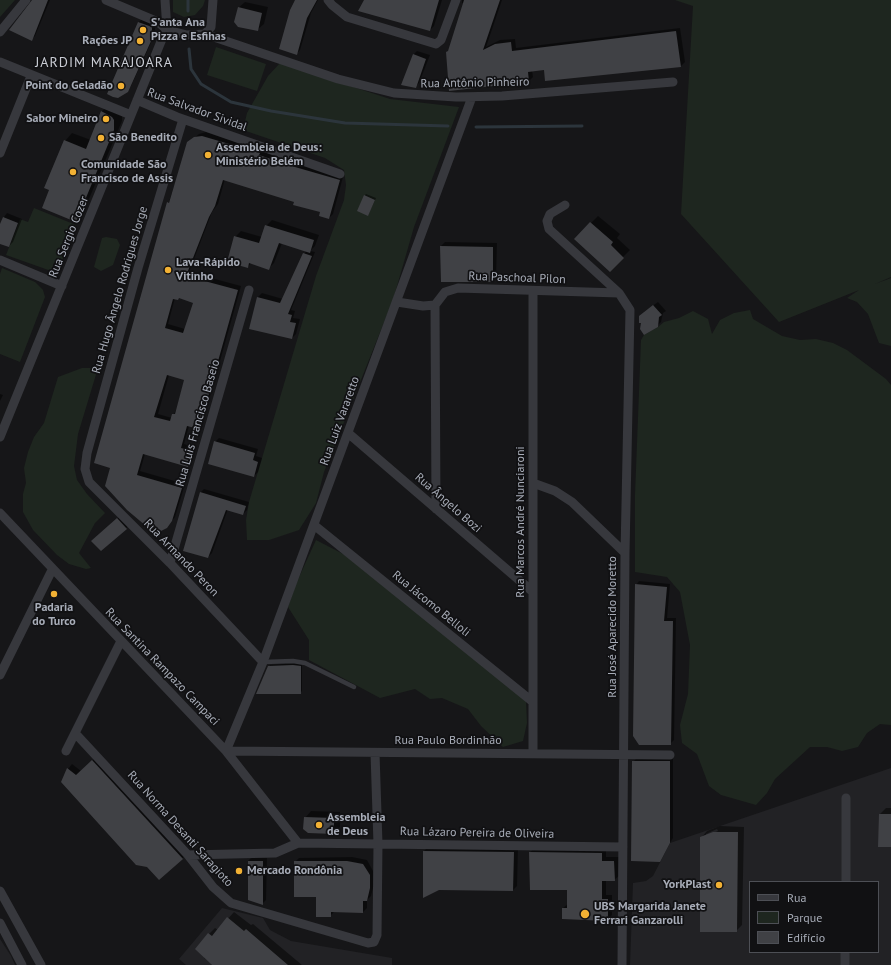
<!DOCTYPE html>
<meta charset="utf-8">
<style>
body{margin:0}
#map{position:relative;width:891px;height:965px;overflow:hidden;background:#161618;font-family:"PT Sans",sans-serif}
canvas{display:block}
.legend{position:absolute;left:749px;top:881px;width:130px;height:72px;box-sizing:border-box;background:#111113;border:1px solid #4d4f55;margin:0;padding:5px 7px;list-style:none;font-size:12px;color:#a8adb8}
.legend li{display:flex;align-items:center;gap:8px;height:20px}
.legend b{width:20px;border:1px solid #4d4f55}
</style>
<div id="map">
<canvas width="891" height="965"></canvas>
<ul class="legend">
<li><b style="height:5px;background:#37383d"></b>Rua</li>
<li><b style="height:11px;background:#1e261f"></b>Parque</li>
<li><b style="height:11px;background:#404145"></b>Edifício</li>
</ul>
</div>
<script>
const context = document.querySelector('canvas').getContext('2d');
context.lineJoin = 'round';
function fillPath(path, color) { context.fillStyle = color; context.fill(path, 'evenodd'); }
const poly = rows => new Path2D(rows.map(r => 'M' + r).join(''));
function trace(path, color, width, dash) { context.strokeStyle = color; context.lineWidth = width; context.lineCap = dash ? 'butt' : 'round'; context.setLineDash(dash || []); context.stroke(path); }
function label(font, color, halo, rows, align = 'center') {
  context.font = font + ' "PT Sans",sans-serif'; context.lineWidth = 3.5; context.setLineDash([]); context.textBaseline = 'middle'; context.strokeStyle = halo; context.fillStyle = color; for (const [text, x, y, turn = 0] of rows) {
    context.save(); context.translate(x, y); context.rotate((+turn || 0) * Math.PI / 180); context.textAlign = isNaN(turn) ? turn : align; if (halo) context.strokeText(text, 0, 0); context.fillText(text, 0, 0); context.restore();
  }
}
fillPath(poly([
 [891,768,891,965,630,965,633,883,646,881,653,876,670,843],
 [750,882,878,882,878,952,750,952],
 [222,908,263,918,270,930,291,941,392,958,392,965,186,965,179,959],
 [0,939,11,956,15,965,0,965]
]), '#222225');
fillPath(poly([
 [0,0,15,0,0,17],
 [173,0,205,0,203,6,195,15,184,17,173,12],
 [675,0,891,0,891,277,875,284,891,278,891,346,879,343,868,314,857,302,847,298,859,290,779,322,681,214,693,6],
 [216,47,266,64,257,91,207,75],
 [280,63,390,99,459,107,414,227,393,300,324,472,316,503,299,530,269,540,247,540,246,520,249,502,316,276,344,200,346,185,344,170,325,158,243,130,247,113,268,76],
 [34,208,76,225,59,268,54,272,6,255,20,219,28,222],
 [106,237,117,239,120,245,113,265,101,271,94,267,102,238],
 [2,268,35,282,43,290,45,297,20,362,0,354,0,274],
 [750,310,753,319,782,336,800,340,816,339,833,343,847,350,886,379,891,385,891,725,880,724,867,733,858,747,842,751,827,747,810,747,775,779,767,793,756,805,721,795,709,786,697,754,682,743,680,725,688,694,690,645,680,592,667,577,635,572,635,495,641,340,644,335,658,327,664,322,679,318,693,311,708,319,712,334,720,320,734,313],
 [82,368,98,368,78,434,74,466,77,480,87,494,105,513,95,523,79,553,91,568,86,569,69,564,57,555,33,530,23,512,23,494,26,483,24,468,28,452,34,437,44,423,58,377],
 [316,540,347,556,526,701,527,723,523,741,503,747,481,726,468,709,442,698,430,699,415,689,380,698,309,660,309,640,288,607,295,586]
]), '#1e261f');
fillPath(poly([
 [33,0,50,0,35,36,31,40],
 [296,0,318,0,311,13,300,50,296,54],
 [367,0,442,0,434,26,430,30],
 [462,0,502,0,486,47,500,40,515,39,516,48,680,28,685,62,681,66,545,69,532,70,533,77,529,81,450,49,464,3,462,3],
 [245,2,268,7,264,24,257,30,238,8],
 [143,18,155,23,155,34,131,86,127,91,139,22],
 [417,51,430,55,419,83,415,87,413,55],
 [110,104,122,112,122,121,83,213,75,221,50,190,65,141,72,133,91,140,102,111],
 [206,132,343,177,333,214,329,218,321,211,295,201,225,179,218,204,212,212,189,272,241,286,202,425,199,428,189,426,184,444,196,448,191,462,187,466,145,454,140,471,185,484,175,517,166,528,111,467,157,239,188,143,199,134],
 [180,297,195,302,185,329,168,324,175,298],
 [169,375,185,379,176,410,172,418,158,414],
 [366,194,376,198,368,215,365,195],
 [7,213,22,219,13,242,9,246,0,243,0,226,4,217],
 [598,216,620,234,617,238,630,250,610,270,591,223],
 [272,220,319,235,315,246,310,251,315,252,291,310,295,311,293,318,300,319,296,334,292,338,250,328,258,297,262,293,283,299,306,251,282,243,274,263,268,269,251,263,248,267,235,237,241,231,262,237,266,226],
 [445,242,497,243,496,277,492,281,441,246],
 [658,302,666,311,663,313,661,322,657,326,644,312],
 [0,394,3,395,0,401],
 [219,438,258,449,256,456,262,458,258,472,254,476,215,442],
 [204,489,249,502,247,510,243,514,228,509,212,553,208,557,200,493],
 [121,515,130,525,126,528,97,537],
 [639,581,670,584,667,618,676,618,674,740,670,744,640,744,636,740,634,733,636,585],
 [295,663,302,665,302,691,300,693,269,667,270,665],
 [97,756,187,854,159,879,68,769,72,764,81,771],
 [673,757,673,838,659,861,633,762,637,758],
 [886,808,891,808,891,846,880,814],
 [311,811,340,812,340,827,334,833,305,818],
 [720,826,744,827,742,925,736,931,701,838,707,831],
 [717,829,718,831,706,836,706,834],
 [428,847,518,848,517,886,513,890,438,889,424,896,424,851],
 [535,848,606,849,606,857,619,857,619,876,614,880,606,880,606,895,612,895,612,915,607,920,563,908,568,904,568,888,530,852],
 [252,857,267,858,266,900,262,904,248,861],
 [352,857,367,860,373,871,374,884,371,896,367,900,367,908,363,912,334,912,330,916,295,862,299,858],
 [234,912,251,925,253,924,302,965,211,965,212,964,204,958,205,956,197,949,209,934,215,928,218,930]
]), '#0007');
trace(poly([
 [188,0,188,11],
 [189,49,191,69,201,84,231,102,271,111,345,123,448,126],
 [476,127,582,126]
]), '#2c353c', 3);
fillPath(poly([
 [32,0,48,0,32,41,9,30],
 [295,0,317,0,307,18,297,55,279,49,290,10],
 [364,0,439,0,430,31,358,11],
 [464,0,500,0,483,50,495,44,511,42,512,51,676,31,681,67,545,81,544,70,528,72,529,82,449,91,446,52,448,51],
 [238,7,262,13,258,31,238,27,234,22],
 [138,22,152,27,152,39,128,92,118,98,113,97,107,94],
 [413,54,426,59,416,88,401,85],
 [101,111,112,117,114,120,114,130,76,222,42,208,49,190,44,188,64,140,86,149],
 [202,136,260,153,259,155,295,167,340,180,329,219,319,216,320,212,293,205,294,202,223,180,215,206,209,217,186,276,238,290,199,429,187,426,181,448,193,451,188,467,143,454,137,475,182,488,172,521,167,528,159,532,152,531,127,510,105,486,110,468,94,463,167,202,169,203,187,142,194,137],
 [179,298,193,303,183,333,165,328,173,299,178,300],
 [167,375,184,380,175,414,172,414,170,421,154,417],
 [364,195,375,200,368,216,357,211],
 [3,217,18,223,9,247,0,244,0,224],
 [590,222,613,242,611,245,624,258,610,272,574,239],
 [265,225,314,240,310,253,279,243,269,270,249,263,248,268,227,262,234,236,259,243],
 [440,246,493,247,493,282,441,282],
 [303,253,312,256,288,314,292,315,290,322,296,323,292,339,249,329,257,297,280,303],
 [653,305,662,315,659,317,658,327,644,335,640,329,641,323,639,323,639,316],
 [214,441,255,453,253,460,258,462,254,477,208,464],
 [200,492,246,506,243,515,226,510,208,558,183,551],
 [117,518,127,529,101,551,91,541],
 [635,584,667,587,664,621,673,621,671,745,639,745,633,736],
 [293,665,301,666,301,694,256,694,268,666],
 [92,760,183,859,159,880,147,867,136,865,61,782,67,768,76,775],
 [632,761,670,761,670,843,660,862,631,861],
 [879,814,891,814,891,847,878,847],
 [304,817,334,818,334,834,308,833,303,829],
 [713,832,738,832,737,932,700,932,700,837],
 [423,851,514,852,513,891,439,890,423,898],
 [529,852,602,853,602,861,614,861,615,881,602,881,602,899,608,899,608,921,562,919,562,908,567,908,567,890,530,890],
 [248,861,263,861,263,905,248,900],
 [294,861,347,861,363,864,370,875,370,888,367,901,363,901,363,913,331,912,331,917,316,917,316,897,294,897],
 [227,917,244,931,246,929,288,965,212,965,195,949,208,933,212,936]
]), '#404145');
trace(poly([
 [263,662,293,661,305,663,354,687]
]), '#37383d', 4.5);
trace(poly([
 [106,0,158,22,167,30,187,35,205,34,338,79,394,93,456,97,502,96,673,82],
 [328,0,332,5,347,17,436,44,441,40,456,0],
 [0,32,26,0],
 [205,34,211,27,213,0],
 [0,62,131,115],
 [137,100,177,117,340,174],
 [183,119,138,268,87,453,85,469,89,482,170,563,263,662],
 [0,153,31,76],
 [565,205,550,214,547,221,549,229,619,293,630,310,625,553,622,965],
 [0,260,62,286],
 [397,302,423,306,435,305,445,292,458,288,619,293],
 [435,305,436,509],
 [348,433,533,592],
 [0,437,162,39,167,30,165,0],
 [533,483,555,491,572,502,625,553],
 [0,513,226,751,298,843],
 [314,525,533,702],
 [170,563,249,290],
 [0,675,52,570],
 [75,733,188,855,213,887,231,903,368,943,374,942,377,935,378,844,375,753],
 [66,751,121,641],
 [226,751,263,662,472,97],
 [226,751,670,755],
 [533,753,533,291],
 [188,855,275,853,298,843,623,847],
 [846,882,846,798],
 [0,891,41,965],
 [0,923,22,965],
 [845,965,845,952]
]), '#37383d', 9);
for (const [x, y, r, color] of [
 [143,30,4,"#f2b134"],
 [140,41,4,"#f2b134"],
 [121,86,4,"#f2b134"],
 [106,119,4,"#f2b134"],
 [101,138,4,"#f2b134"],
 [208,155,4,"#f2b134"],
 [73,172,4,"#f2b134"],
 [168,270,4,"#f2b134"],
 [54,594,4,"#f2b134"],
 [319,825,4,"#f2b134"],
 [239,871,4,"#f2b134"],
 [719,885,4,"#f2b134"],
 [585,914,5,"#f2b134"]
]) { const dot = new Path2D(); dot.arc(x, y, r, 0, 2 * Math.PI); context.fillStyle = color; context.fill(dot); trace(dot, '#111113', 1.5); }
label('bold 12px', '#a8adb8', '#111113', [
 ["S'anta Ana",151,23],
 ["Pizza e Esfihas",151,37],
 ["Rações JP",132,41,"right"],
 ["Point do Geladão",113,86,"right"],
 ["Sabor Mineiro",98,119,"right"],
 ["São Benedito",109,138],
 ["Assembleia de Deus:",216,148],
 ["Ministério Belém",216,162],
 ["Comunidade São",81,165],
 ["Francisco de Assis",81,179],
 ["Lava-Rápido",176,263],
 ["Vitinho",176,277],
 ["Padaria",54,608,"center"],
 ["do Turco",54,622,"center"],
 ["Assembleia",327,818],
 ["de Deus",327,832],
 ["Mercado Rondônia",247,871],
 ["YorkPlast",711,885,"right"],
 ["UBS Margarida Janete",594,907],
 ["Ferrari Ganzarolli",594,921]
], 'left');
label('12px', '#a8adb8', '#111113', [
 ["Rua Antônio Pinheiro",475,83,-1],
 ["Rua Salvador Sividal",197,110,20],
 ["Rua Sergio Cozer",69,237,-68],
 ["Rua Paschoal Pilon",517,278,2],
 ["Rua Hugo Ângelo Rodrigues Jorge",120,290,-74],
 ["Rua Luiz Vararetto",340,421,-70],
 ["Rua Luis Francisco Baseio",198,423,-74],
 ["Rua Ângelo Bozi",448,503,41],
 ["Rua Marcos André Nunciaroni",521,522,-90],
 ["Rua Armando Peron",181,558,46],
 ["Rua Jácomo Belloli",431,604,39],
 ["Rua José Aparecido Moretto",613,627,-90],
 ["Rua Santina Rampazo Campaci",162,667,46],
 ["Rua Paulo Bordinhão",448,741],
 ["Rua Norma Desanti Saragioto",180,829,48],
 ["Rua Lázaro Pereira de Oliveira",477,833,1]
]);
context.letterSpacing = '1px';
label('14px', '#c9ccd4', '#111113', [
 ["JARDIM MARAJOARA",104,63]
]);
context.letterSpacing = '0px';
</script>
